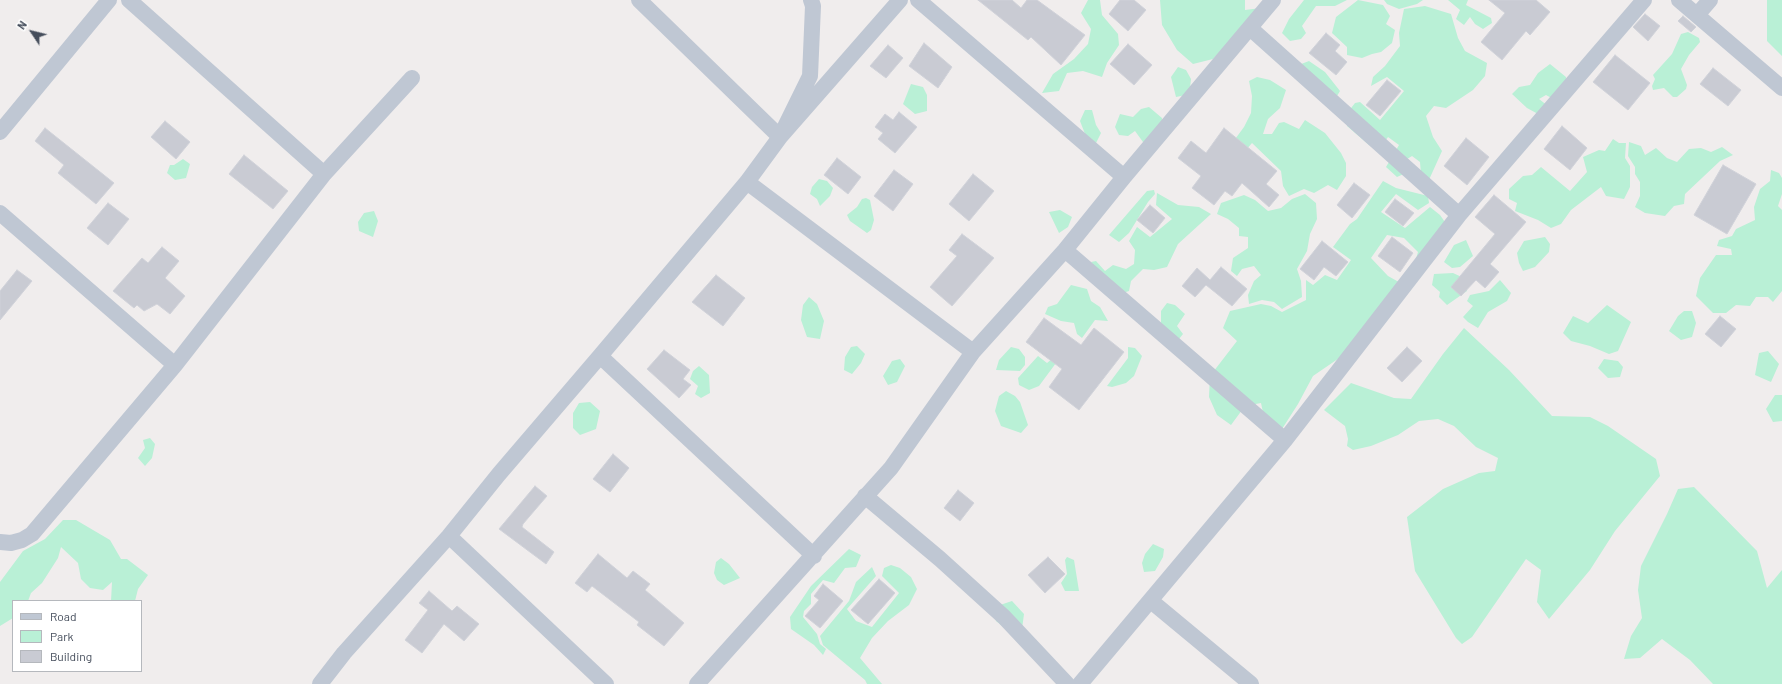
<!DOCTYPE html>
<style>
body{margin:0}
#map{position:relative;width:1782px;height:684px;overflow:hidden;background:#f0eded;font-family:Barlow,sans-serif}
canvas{display:block}
.legend{position:absolute;left:12px;top:600px;width:130px;height:72px;box-sizing:border-box;background:#fff;border:1px solid #b5b8bd;margin:0;padding:5px 7px;list-style:none;font-size:12px;color:#454d5b}
.legend li{display:flex;align-items:center;gap:8px;height:20px}
.legend b{width:20px;border:1px solid #b5b8bd}
.north{position:absolute;left:12px;top:12px;width:40px;height:40px;-webkit-text-stroke:3px #fff;paint-order:stroke;rotate:305deg;font-size:11px;font-weight:700;line-height:16px;text-align:center;color:#454d5b}
.north::after{content:'';display:block;margin:auto;width:14px;height:18px;background:#454d5b;clip-path:polygon(50% 0,100% 100%,50% 72%,0 100%)}
</style>
<div id="map">
<canvas width="1782" height="684"></canvas>
<ul class="legend">
<li><b style="height:5px;background:#bfc7d3"></b>Road</li>
<li><b style="height:11px;background:#b9f0d6"></b>Park</li>
<li><b style="height:11px;background:#c9cbd3"></b>Building</li>
</ul>
<div class="north">N</div>
</div>
<script>
const context = document.querySelector('canvas').getContext('2d');
context.lineJoin = 'round';
function fillPath(path, color) { context.fillStyle = color; context.fill(path, 'evenodd'); }
const poly = rows => new Path2D(rows.map(r => 'M' + r).join(''));
function trace(path, color, width, dash) { context.strokeStyle = color; context.lineWidth = width; context.lineCap = dash ? 'butt' : 'round'; context.setLineDash(dash || []); context.stroke(path); }
fillPath(poly([
 [1088,0,1100,0,1102,15,1118,34,1119,45,1107,63,1102,77,1083,71,1067,73,1059,91,1042,93,1053,74,1074,59,1088,44,1091,29,1081,13],
 [1160,0,1245,0,1245,10,1261,8,1213,59,1193,64,1177,50,1162,25],
 [1304,0,1347,0,1335,6,1316,6,1302,26,1306,33,1301,39,1290,41,1282,33,1289,19],
 [1358,0,1383,5,1390,16,1386,24,1395,30,1392,43,1381,52,1372,54,1362,58,1347,55,1347,47,1332,33,1336,17],
 [1384,0,1423,0,1417,4,1399,9,1387,4],
 [1448,0,1468,0,1466,5,1491,18,1492,23,1483,29,1475,24,1470,17,1464,25,1456,19,1460,10],
 [1767,0,1782,0,1782,56,1767,41],
 [1425,6,1451,14,1458,38,1465,51,1487,63,1485,76,1473,90,1446,108,1434,106,1426,116,1433,137,1442,151,1428,182,1421,174,1420,162,1412,156,1404,161,1406,173,1397,177,1386,167,1399,145,1388,137,1381,147,1369,145,1347,126,1348,112,1355,103,1360,102,1380,120,1404,91,1387,77,1371,86,1373,77,1385,66,1400,46,1399,33,1404,9],
 [1688,32,1699,38,1700,42,1689,55,1681,69,1687,85,1686,89,1677,97,1673,97,1664,88,1653,90,1652,86,1655,79,1653,75,1672,54,1681,34],
 [1309,61,1325,72,1340,91,1334,101,1296,66],
 [1550,64,1566,77,1566,91,1555,100,1546,95,1539,99,1548,106,1538,114,1527,108,1512,94,1519,87,1530,85,1538,73],
 [1178,67,1186,70,1191,79,1190,88,1186,95,1176,97,1171,77],
 [1257,77,1270,80,1286,90,1280,108,1268,119,1263,134,1272,134,1279,123,1284,122,1299,129,1305,120,1325,133,1341,153,1346,163,1346,176,1337,190,1328,185,1314,193,1304,189,1289,196,1283,186,1281,171,1252,143,1241,156,1227,150,1244,127,1251,113,1252,96,1249,81],
 [911,84,923,87,927,95,927,111,915,114,903,104],
 [1149,107,1162,118,1165,135,1160,142,1143,142,1135,131,1128,136,1119,135,1115,127,1120,114,1133,117,1141,109],
 [1085,110,1092,110,1096,125,1101,133,1096,143,1087,139,1080,121],
 [1613,139,1619,143,1626,143,1625,158,1630,166,1630,187,1624,199,1606,196,1601,187,1571,210,1561,224,1551,228,1538,220,1515,211,1517,203,1509,199,1509,189,1523,176,1532,175,1541,167,1570,191,1587,172,1583,157,1599,150,1605,151],
 [1629,142,1641,146,1645,155,1656,148,1667,158,1677,162,1689,149,1701,148,1711,152,1722,147,1733,155,1720,161,1685,194,1684,204,1674,206,1665,216,1645,213,1635,207,1640,196,1640,182,1635,174,1635,167,1628,156],
 [183,159,190,164,186,178,175,180,167,173,170,165,174,165],
 [1771,170,1779,173,1782,178,1782,194,1778,206,1782,210,1782,291,1773,302,1768,297,1756,297,1750,306,1736,305,1726,313,1713,313,1696,296,1700,278,1716,255,1732,255,1731,249,1717,246,1719,240,1732,236,1736,229,1755,220,1754,207,1760,189,1770,181],
 [819,179,827,181,833,188,830,196,820,206,817,199,810,194,812,187],
 [1383,181,1396,188,1428,196,1429,203,1418,210,1396,194,1381,212,1405,228,1430,207,1440,215,1447,225,1415,262,1418,252,1404,238,1387,235,1371,258,1388,276,1406,286,1348,352,1313,376,1298,404,1282,429,1264,417,1261,403,1245,406,1231,425,1217,415,1209,397,1210,376,1237,341,1223,328,1230,311,1261,304,1271,306,1282,312,1306,300,1306,280,1313,285,1325,275,1337,280,1351,260,1333,247,1350,224,1357,219],
 [1154,190,1155,194,1148,202,1129,233,1119,242,1109,235,1147,191],
 [1157,193,1178,205,1199,207,1211,214,1178,244,1167,267,1154,270,1143,269,1131,281,1129,291,1117,295,1091,262,1096,261,1105,271,1113,265,1126,269,1134,264,1135,250,1129,241,1137,227,1150,237,1172,219,1156,205],
 [1305,194,1316,203,1317,219,1310,234,1307,251,1297,269,1301,281,1302,297,1282,309,1274,302,1262,300,1249,304,1248,295,1254,281,1261,275,1254,266,1242,269,1237,276,1231,271,1233,258,1248,248,1248,237,1239,236,1239,228,1228,219,1217,214,1221,203,1244,195,1255,200,1268,211,1281,208,1292,199],
 [866,198,870,200,874,220,871,230,867,233,850,221,847,215,857,207,862,199],
 [1060,210,1072,217,1068,227,1059,233,1049,212],
 [374,211,378,221,373,237,359,231,358,222,364,213],
 [1545,237,1550,244,1549,252,1535,267,1523,271,1519,263,1517,253,1524,241],
 [1466,240,1473,256,1460,267,1452,268,1444,262,1454,245],
 [1453,273,1466,279,1467,291,1447,305,1439,297,1440,292,1432,285,1434,274],
 [1500,280,1511,293,1507,301,1488,312,1478,328,1468,322,1463,317,1473,306,1467,301,1470,295,1489,291],
 [1071,285,1087,289,1091,301,1100,307,1108,321,1095,320,1082,338,1077,334,1074,323,1061,321,1045,314,1048,307,1057,304],
 [809,297,817,304,824,321,820,339,807,337,801,320,803,305],
 [1167,303,1175,305,1185,314,1177,326,1183,334,1175,344,1161,327,1161,311],
 [1607,305,1631,322,1618,351,1609,354,1590,346,1571,341,1563,333,1573,316,1588,323],
 [1684,311,1692,311,1696,323,1692,337,1681,340,1669,331,1678,316],
 [1464,328,1509,370,1552,416,1590,417,1608,426,1656,459,1660,476,1615,531,1590,570,1549,619,1537,602,1541,570,1526,559,1472,637,1462,644,1456,638,1415,571,1407,517,1443,489,1479,473,1495,471,1498,458,1476,447,1454,426,1438,419,1419,421,1398,435,1371,446,1353,450,1347,446,1348,439,1345,426,1324,410,1351,383,1394,398,1411,399,1443,354],
 [857,346,865,354,861,363,852,374,844,370,845,357,851,347],
 [1011,347,1019,349,1025,357,1025,365,1020,371,996,370,999,360],
 [1128,347,1135,348,1142,356,1134,376,1126,383,1112,387,1107,386,1128,358],
 [1768,351,1779,364,1771,382,1755,375,1759,353],
 [1038,356,1047,363,1053,358,1056,363,1039,386,1029,390,1019,385,1018,378],
 [900,359,905,366,897,382,888,385,883,376,892,361],
 [1604,359,1618,361,1623,367,1620,377,1608,378,1598,368],
 [699,366,709,375,710,393,701,398,695,394,698,386,690,379,693,371],
 [1006,391,1015,396,1020,402,1028,425,1021,433,1001,426,995,411,999,396],
 [1775,395,1782,395,1782,421,1773,422,1766,409],
 [590,402,600,411,596,429,580,435,573,428,573,413,579,403],
 [150,438,155,444,152,458,145,466,138,458,145,448,143,440],
 [1694,487,1757,551,1767,588,1782,570,1782,684,1713,684,1690,660,1662,639,1640,658,1624,659,1631,636,1642,618,1638,590,1641,566,1667,514,1678,489],
 [63,520,76,520,110,540,121,559,127,559,148,575,138,589,135,601,111,601,112,582,103,590,90,588,81,579,78,563,61,547,58,558,42,583,31,593,28,601,13,601,13,618,0,626,0,582,23,551,45,539],
 [1153,544,1164,549,1163,557,1155,571,1144,572,1142,563,1145,554],
 [849,549,861,555,856,567,845,568,834,583,823,580,811,594,811,604,804,611,803,617,817,634,820,644,826,649,823,655,814,645,791,629,790,617,811,586],
 [1067,557,1074,560,1079,591,1065,591,1061,583,1067,574,1065,560],
 [721,558,729,564,740,578,724,585,717,580,714,573,716,562],
 [891,565,900,568,911,577,917,589,909,605,888,621,872,638,860,658,882,684,867,684,865,680,823,645,820,636,849,601,856,582,872,567,876,576,847,609,856,621,872,627,899,593,882,576,884,568],
 [1012,601,1024,614,1022,629,1010,632,996,621,993,611,997,606]
]), '#b9f0d6');
const building = poly([
 [978,0,1012,0,1021,8,1027,0,1037,0,1085,35,1061,65,1031,37,1028,40,978,0],
 [1120,0,1134,0,1146,10,1128,31,1109,14,1120,0],
 [1489,0,1536,0,1550,12,1530,35,1526,31,1502,60,1481,42,1505,13,1489,0],
 [1645,14,1660,26,1648,41,1633,27,1645,14],
 [1683,16,1696,27,1691,32,1678,21,1683,16],
 [1326,33,1340,45,1335,51,1347,62,1336,75,1309,53,1326,33],
 [924,43,952,67,938,88,909,66,924,43],
 [1128,44,1152,65,1134,85,1110,64,1128,44],
 [888,45,903,58,886,78,870,66,888,45],
 [1615,55,1650,83,1628,110,1593,82,1615,55],
 [1713,68,1741,90,1728,106,1700,84,1713,68],
 [1387,80,1401,91,1380,116,1366,105,1387,80],
 [899,112,917,127,895,153,878,139,883,133,875,127,885,114,893,120,899,112],
 [165,121,190,142,176,159,151,137,165,121],
 [1562,126,1587,148,1570,170,1544,149,1562,126],
 [45,128,114,183,96,204,58,173,64,165,35,141,45,128],
 [1224,128,1277,171,1266,184,1279,195,1269,207,1242,183,1232,196,1225,191,1214,205,1192,188,1201,176,1178,158,1191,141,1206,153,1224,128],
 [1466,138,1489,157,1467,185,1444,166,1466,138],
 [244,155,288,191,273,209,229,174,244,155],
 [837,158,861,177,848,194,824,175,837,158],
 [1723,165,1756,184,1727,234,1694,215,1723,165],
 [894,170,913,184,893,211,874,196,894,170],
 [973,174,994,191,969,221,949,204,973,174],
 [1354,183,1370,195,1352,218,1337,205,1354,183],
 [1494,195,1526,222,1490,264,1499,272,1485,288,1476,280,1461,296,1451,287,1495,234,1475,217,1494,195],
 [1395,199,1414,213,1403,226,1385,212,1395,199],
 [108,203,129,219,108,245,87,228,108,203],
 [1150,205,1165,218,1153,233,1137,220,1150,205],
 [962,234,994,258,952,306,930,287,957,256,949,250,962,234],
 [1392,237,1413,253,1400,272,1378,256,1392,237],
 [1322,241,1348,262,1336,276,1324,267,1314,280,1300,269,1322,241],
 [162,247,179,261,165,278,185,296,170,314,157,304,144,311,137,305,134,308,113,291,142,258,148,263,162,247],
 [1221,267,1247,289,1232,306,1206,285,1195,297,1182,286,1197,268,1210,280,1221,267],
 [17,270,32,281,0,320,0,291,17,270],
 [716,275,745,298,723,326,692,302,716,275],
 [1720,316,1736,329,1721,347,1705,334,1720,316],
 [1044,318,1081,345,1094,328,1124,352,1079,410,1049,387,1062,369,1026,342,1044,318],
 [1407,347,1422,361,1402,382,1387,368,1407,347],
 [664,350,690,370,683,379,691,385,679,398,647,369,664,350],
 [613,454,629,468,610,492,593,479,613,454],
 [535,486,547,496,523,524,522,527,554,552,546,564,499,529,535,486],
 [958,490,974,503,960,521,944,508,958,490],
 [598,554,627,578,633,571,650,584,645,590,684,623,664,646,637,625,639,622,592,586,587,592,575,583,598,554],
 [1048,557,1065,574,1045,593,1028,575,1048,557],
 [879,579,895,593,868,624,851,610,879,579],
 [823,584,843,601,820,628,805,616,819,600,814,596,823,584],
 [429,591,452,611,457,606,479,624,464,641,444,624,422,653,405,640,428,610,419,603,429,591]
]);
fillPath(building, '#c9cbd3');
trace(building, '#d0d2d9', 1);
trace(poly([
 [129,0,324,174],
 [639,0,780,137,810,76,813,6,811,0],
 [918,0,1124,177],
 [1679,0,1782,88],
 [1697,15,1710,0],
 [1250,28,1459,215],
 [0,132,109,0],
 [747,182,973,352],
 [0,213,175,365],
 [1065,250,1285,440],
 [600,356,814,556],
 [865,496,940,559,1004,617,1067,684],
 [449,536,606,684],
 [0,542,11,543,22,540,32,534,175,365,324,174,412,78],
 [1151,601,1251,684],
 [320,684,344,653,449,536,499,474,600,356,747,182,780,137,900,0],
 [697,684,891,468,973,352,1065,250,1124,177,1273,0],
 [1080,684,1285,440,1459,215,1644,0]
]), '#bfc7d3', 16);
</script>
